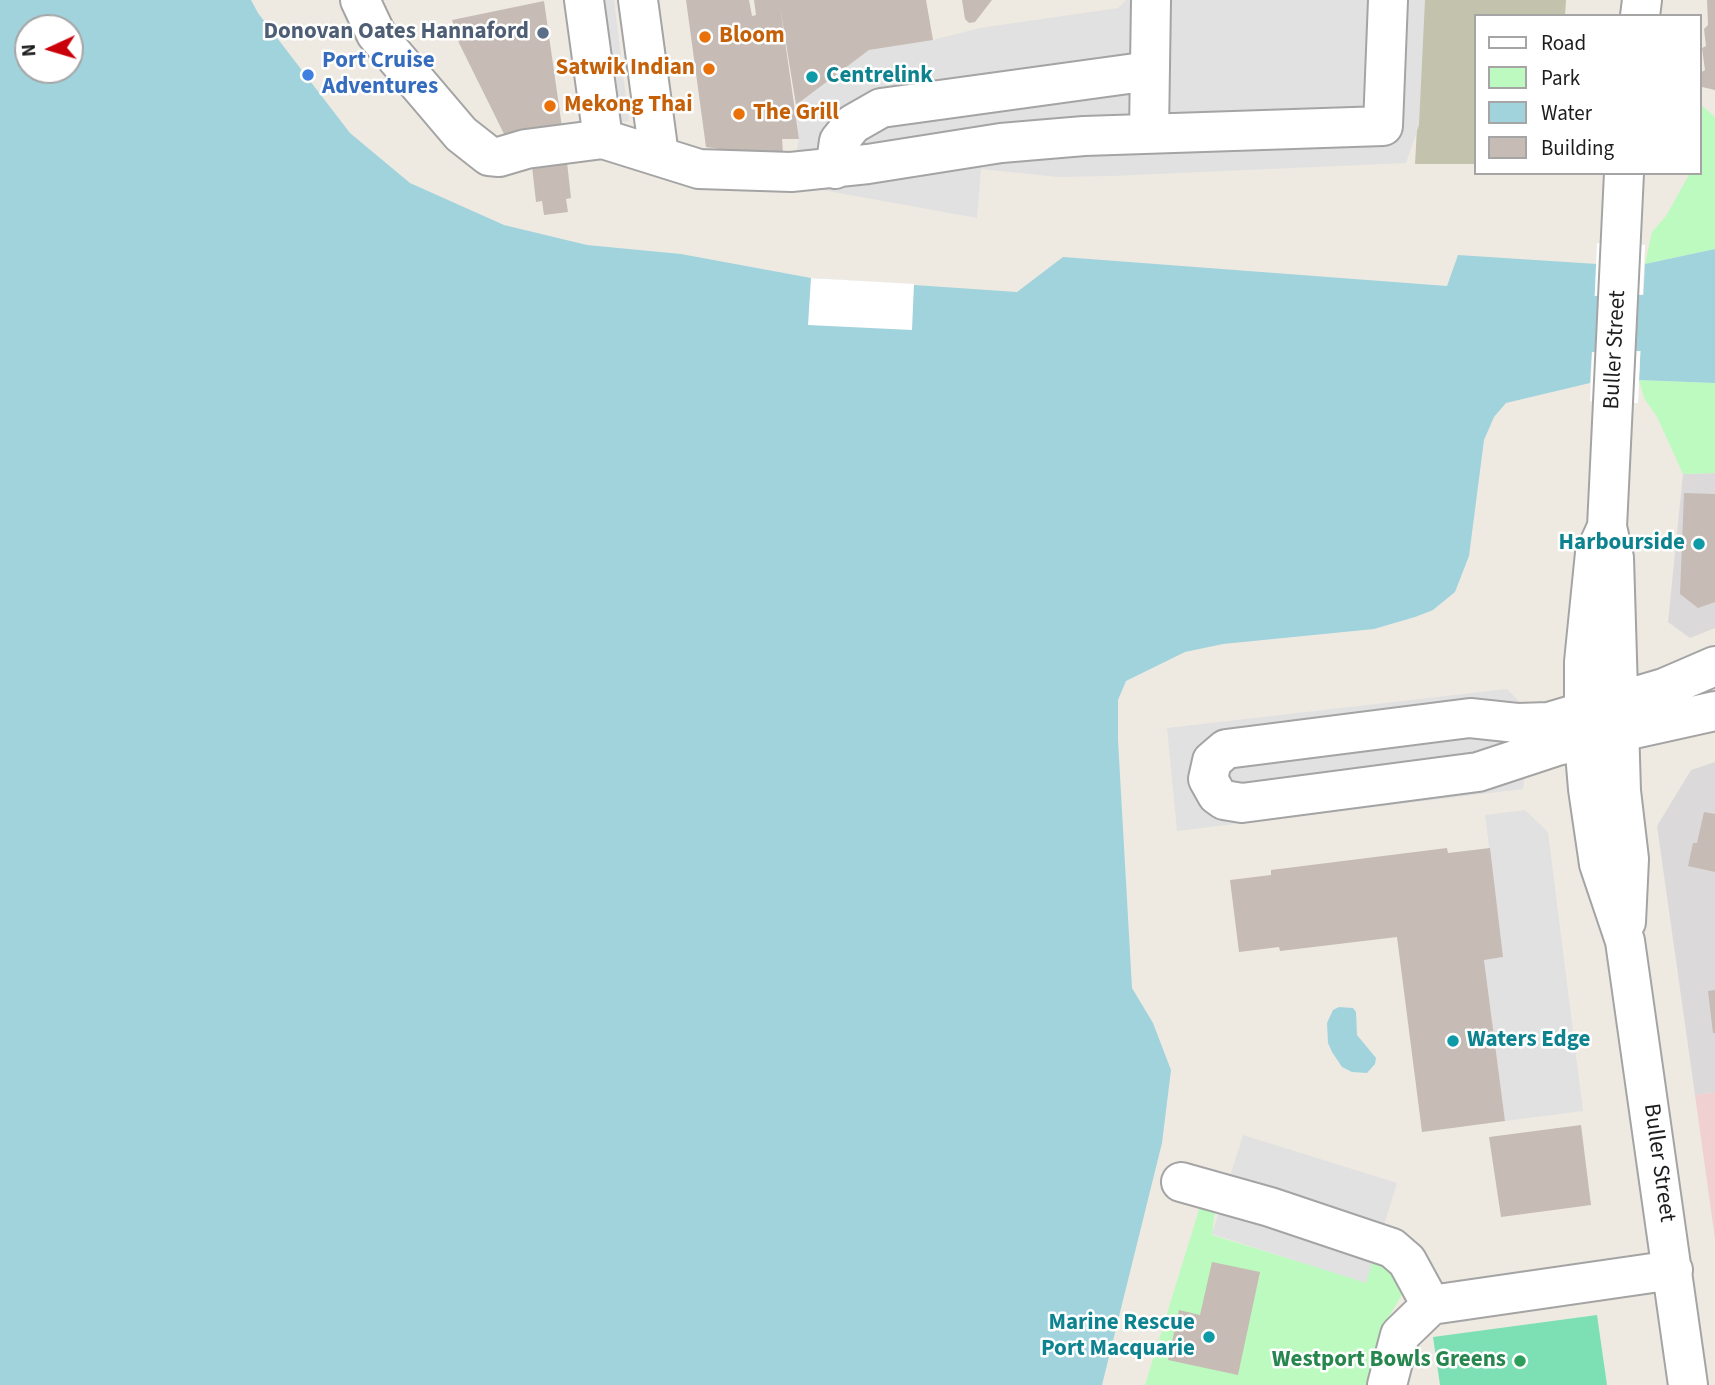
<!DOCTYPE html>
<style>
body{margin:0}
#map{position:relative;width:1715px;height:1385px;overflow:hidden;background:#eeeae2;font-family:"Source Sans 3",sans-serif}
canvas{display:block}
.legend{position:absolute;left:1474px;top:14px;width:228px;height:161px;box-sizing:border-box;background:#fff;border:2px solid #a5a5a5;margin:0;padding:9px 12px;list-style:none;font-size:21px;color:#1d1d1d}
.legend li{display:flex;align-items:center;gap:14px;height:35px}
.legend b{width:35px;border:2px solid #a5a5a5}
.north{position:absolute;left:14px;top:14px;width:70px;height:70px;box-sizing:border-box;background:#fff;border:2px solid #a5a5a5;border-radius:50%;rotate:266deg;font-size:19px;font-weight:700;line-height:28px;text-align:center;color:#1d1d1d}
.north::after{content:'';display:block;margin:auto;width:24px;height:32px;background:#c9000a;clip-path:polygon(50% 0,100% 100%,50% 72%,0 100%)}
</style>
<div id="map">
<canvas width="1715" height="1385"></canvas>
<ul class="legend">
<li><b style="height:9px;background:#fff"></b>Road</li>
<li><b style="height:19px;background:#bdfabf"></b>Park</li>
<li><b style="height:19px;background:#a1d3dd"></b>Water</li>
<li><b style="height:19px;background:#c6bbb5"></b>Building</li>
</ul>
<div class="north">N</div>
</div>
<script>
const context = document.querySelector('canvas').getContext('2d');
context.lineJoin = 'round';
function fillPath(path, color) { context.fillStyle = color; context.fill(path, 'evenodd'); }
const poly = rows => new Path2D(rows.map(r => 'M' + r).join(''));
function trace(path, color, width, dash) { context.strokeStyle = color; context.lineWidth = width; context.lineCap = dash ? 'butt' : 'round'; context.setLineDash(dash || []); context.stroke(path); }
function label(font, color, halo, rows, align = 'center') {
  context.font = font + ' "Source Sans 3",sans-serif'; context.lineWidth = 5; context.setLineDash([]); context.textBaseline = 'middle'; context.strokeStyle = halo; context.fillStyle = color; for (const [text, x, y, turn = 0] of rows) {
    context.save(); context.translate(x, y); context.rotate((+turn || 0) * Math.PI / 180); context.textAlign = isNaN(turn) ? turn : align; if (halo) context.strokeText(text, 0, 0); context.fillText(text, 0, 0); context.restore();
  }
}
fillPath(poly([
 [1715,473,1715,628,1690,638,1668,622,1683,474],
 [1715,762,1715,1092,1695,1095,1657,826,1691,770]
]), '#dbd9da');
fillPath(poly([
 [1715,1092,1715,1239,1695,1095]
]), '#f0d0d1');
fillPath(poly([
 [1424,0,1566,0,1565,16,1475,16,1475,164,1415,164]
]), '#c3c2ad');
fillPath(poly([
 [1700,104,1715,117,1715,249,1645,264,1652,232,1666,216,1690,173,1699,173],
 [1639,380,1715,383,1715,473,1683,474,1657,417,1644,398],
 [1201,1203,1215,1209,1212,1235,1366,1282,1373,1258,1392,1264,1403,1293,1388,1318,1380,1343,1374,1385,1145,1385]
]), '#bdfabf');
fillPath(poly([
 [1597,1315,1607,1385,1440,1385,1433,1337]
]), '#7de0b5');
fillPath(poly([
 [589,0,614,0,629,121,605,124],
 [1126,0,1425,0,1419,125,1406,163,1111,176,1058,177,981,169,977,218,789,184,799,139,796,105,869,50,933,40,980,28,1118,8],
 [1507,689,1532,714,1523,789,1177,831,1167,728],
 [1525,810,1548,832,1583,1111,1505,1121,1484,960,1503,957,1485,815],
 [1243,1135,1397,1183,1366,1283,1212,1234]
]), '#e1e1e1');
fillPath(poly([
 [0,0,251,0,258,13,350,133,410,183,504,225,587,245,681,254,811,278,1017,292,1063,257,1447,286,1458,255,1597,264,1590,383,1506,403,1494,417,1484,440,1469,556,1455,592,1433,610,1415,617,1374,629,1223,644,1185,652,1126,681,1118,700,1118,740,1132,988,1153,1023,1171,1070,1162,1143,1102,1385,0,1385],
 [28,28,70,28,70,70,28,70],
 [1715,249,1715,383,1639,380,1645,264],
 [1339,1007,1353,1008,1356,1012,1357,1035,1376,1058,1375,1064,1367,1073,1352,1072,1342,1067,1332,1052,1328,1043,1327,1023,1333,1010]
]), '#a1d3dd');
fillPath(poly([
 [1597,243,1645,245,1638,403,1590,401],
 [811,278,914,284,912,330,808,325]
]), '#fff');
trace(poly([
 [1517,330,1592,324,1680,322,1715,308]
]), '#a1d3dd', 56);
fillPath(poly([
 [686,0,749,0,752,16,756,15,754,0,926,0,933,40,869,50,796,105,780,6,799,139,782,139,783,154,777,158,706,147],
 [962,0,992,0,975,22,969,23,965,19],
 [1707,0,1715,0,1715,90,1702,87,1700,73,1705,70,1702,48,1706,46,1704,29,1708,25],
 [544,1,562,127,505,136,459,43,452,20],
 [566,153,571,198,566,199,568,212,544,215,542,201,536,202,531,157],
 [1684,493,1715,494,1715,602,1698,608,1680,594],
 [1704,812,1715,814,1715,872,1688,866,1693,843,1697,843],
 [1447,848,1448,853,1490,848,1503,957,1484,960,1505,1121,1422,1132,1397,937,1280,951,1279,947,1239,952,1230,880,1271,875,1271,870],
 [1715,990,1715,1033,1713,1033,1708,991],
 [1581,1125,1591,1205,1501,1217,1489,1137],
 [1212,1262,1260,1272,1238,1375,1168,1360,1179,1310,1200,1315]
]), '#c6bbb5');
const minor = poly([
 [360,0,376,34,461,134,489,156,499,157,526,149,603,139,699,169,791,172,868,164,1001,143,1084,136,1383,126,1388,0],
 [584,0,603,139],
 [638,0,659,155],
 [1640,16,1642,0],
 [1149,133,1151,0],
 [835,169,839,141,853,124,881,108,1150,71],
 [1624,173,1607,527,1614,558,1621,791,1629,859,1626,922],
 [1607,527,1595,553,1584,662,1584,741,1588,789,1599,864,1625,941,1688,1385],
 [1715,666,1664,688,1549,722,1517,723,1470,718,1226,749,1212,761,1208,779,1217,795,1224,800,1242,803,1478,772,1557,746,1715,711],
 [1181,1182,1270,1207,1392,1248,1407,1261,1431,1305],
 [1387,1385,1400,1335,1431,1305,1673,1270]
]);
trace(minor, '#a4a4a4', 42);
trace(minor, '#fff', 38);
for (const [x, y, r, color] of [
 [543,33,7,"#5c6f8a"],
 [705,37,7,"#e8710a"],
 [709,69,7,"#e8710a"],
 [308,75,7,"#3f7fe0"],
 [812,77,7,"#0f9aa8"],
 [550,106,7,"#e8710a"],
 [739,114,7,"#e8710a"],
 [1699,544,7,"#0f9aa8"],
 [1453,1041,7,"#0f9aa8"],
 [1209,1337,7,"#0f9aa8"],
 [1520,1361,7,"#2e9e5b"]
]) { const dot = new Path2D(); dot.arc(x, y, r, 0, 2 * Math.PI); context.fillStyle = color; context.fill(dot); trace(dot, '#fff', 2.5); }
label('bold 23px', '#4e5e75', '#fff', [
 ["Donovan Oates Hannaford",529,33]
], 'right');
label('bold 23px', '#c56008', '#fff', [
 ["Bloom",719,37],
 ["Satwik Indian",695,69,"right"],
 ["Mekong Thai",564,106],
 ["The Grill",753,114]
], 'left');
label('bold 23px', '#366cbe', '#fff', [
 ["Port Cruise",322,62],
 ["Adventures",322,88]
], 'left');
label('bold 23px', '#0d838f', '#fff', [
 ["Centrelink",826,77],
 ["Harbourside",1685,544,"right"],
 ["Waters Edge",1467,1041],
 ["Marine Rescue",1195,1324,"right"],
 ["Port Macquarie",1195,1350,"right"]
], 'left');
label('23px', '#1d1d1d', '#fff', [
 ["Buller Street",1616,350,-87],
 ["Buller Street",1658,1163,82]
]);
label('bold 23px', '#27864d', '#fff', [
 ["Westport Bowls Greens",1506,1361]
], 'right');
</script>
